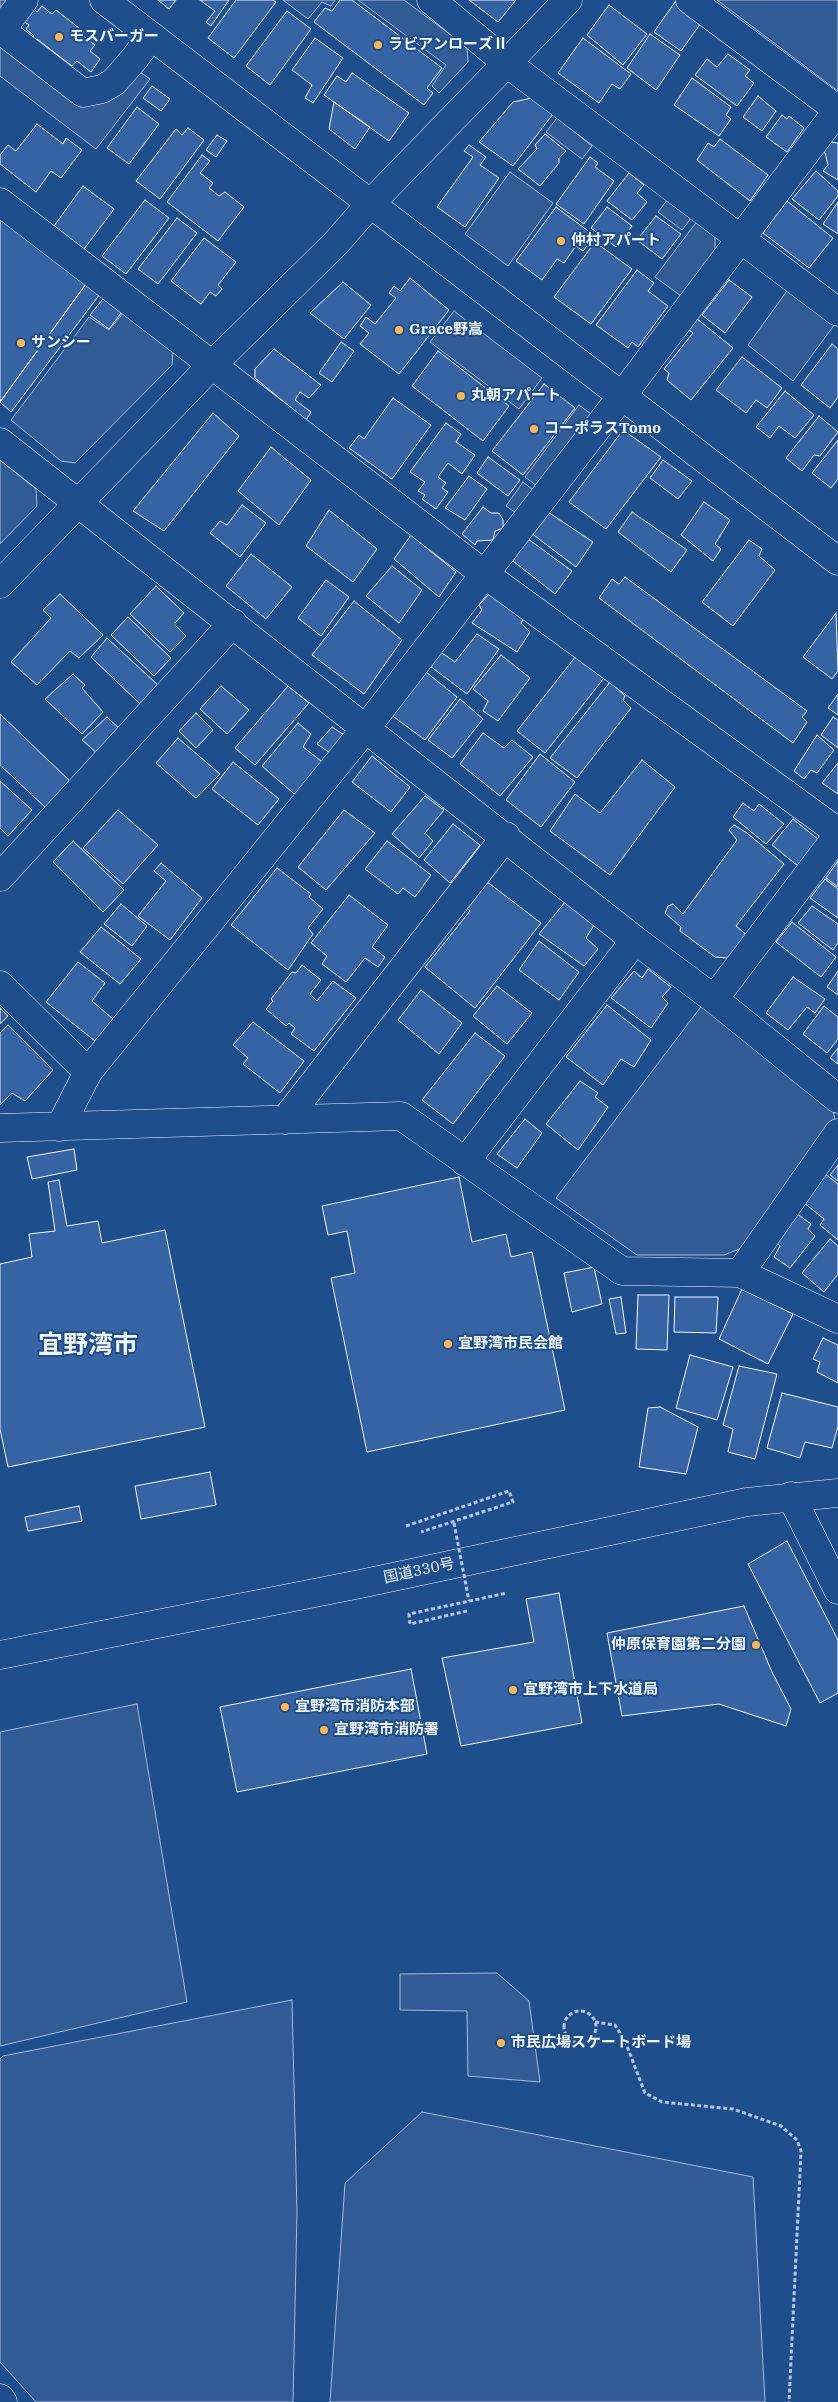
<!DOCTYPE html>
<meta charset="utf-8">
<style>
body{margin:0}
canvas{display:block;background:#1f4e8c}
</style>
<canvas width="838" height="2402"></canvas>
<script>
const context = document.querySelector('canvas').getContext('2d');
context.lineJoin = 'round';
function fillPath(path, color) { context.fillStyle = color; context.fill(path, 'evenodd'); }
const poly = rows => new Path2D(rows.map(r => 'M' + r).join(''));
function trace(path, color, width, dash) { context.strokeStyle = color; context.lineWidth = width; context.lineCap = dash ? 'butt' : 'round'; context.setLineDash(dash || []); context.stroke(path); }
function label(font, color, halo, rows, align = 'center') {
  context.font = font + ' "IBM Plex Serif","Noto Sans JP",serif'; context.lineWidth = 4; context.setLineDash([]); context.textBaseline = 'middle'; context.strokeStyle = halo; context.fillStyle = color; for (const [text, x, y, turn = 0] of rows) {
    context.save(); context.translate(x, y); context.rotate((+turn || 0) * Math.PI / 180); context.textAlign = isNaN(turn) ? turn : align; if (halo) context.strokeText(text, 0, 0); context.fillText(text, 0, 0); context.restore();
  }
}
const built = poly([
 [0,0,35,0,14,31,85,87,126,62,150,79,96,149,0,76,0,0],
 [283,0,335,0,331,6,322,2,308,19,283,0],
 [358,0,404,0,467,47,468,62,439,93,432,86,446,65,358,0],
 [717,0,838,0,838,91,717,0],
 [557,118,592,146,582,159,546,132,557,118],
 [510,172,553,203,508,266,465,234,510,172],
 [668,199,692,217,682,230,658,212,668,199],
 [698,220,715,231,715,251,681,296,655,277,698,220],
 [789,288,835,324,793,381,748,345,789,288],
 [454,311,542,378,519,409,430,342,454,311],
 [124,312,173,350,172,365,75,463,61,461,11,420,89,317,109,330,124,312],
 [579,405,591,414,537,486,525,477,579,405],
 [0,460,36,489,37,506,0,544,0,460],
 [523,482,533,490,516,513,506,506,523,482],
 [703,1004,832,1103,835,1121,742,1248,724,1255,637,1255,556,1198,703,1004],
 [137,1704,187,2002,0,2046,0,1732,137,1704],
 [497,1973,529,2001,540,2082,468,2076,467,2011,400,2010,400,1974,497,1973],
 [292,2000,297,2212,293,2402,36,2402,0,2362,0,2059,3,2056,292,2000],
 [422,2112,753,2177,765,2402,330,2402,345,2183,422,2112]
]);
fillPath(built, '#305b95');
trace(built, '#a8bbd7', 1);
const building = poly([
 [158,0,176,0,169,9,158,0],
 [200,0,229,0,211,26,206,22,215,11,200,0],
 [236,0,273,0,276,2,234,58,208,38,236,0],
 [340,0,352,0,442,68,427,88,433,93,424,105,314,22,325,8,332,11,340,0],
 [469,0,516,0,498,22,469,0],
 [675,2,701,23,681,51,654,32,675,2],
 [609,5,647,34,623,65,587,35,609,5],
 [42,6,52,14,56,10,84,32,82,35,95,45,90,51,100,59,91,72,77,61,72,66,37,39,32,46,28,42,34,36,26,29,29,25,22,20,32,7,37,12,42,6],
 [287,11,311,29,270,85,246,66,287,11],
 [650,34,680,55,656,90,627,68,650,34],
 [315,38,343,58,313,103,305,98,312,85,292,70,315,38],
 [583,38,631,74,620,89,612,84,599,103,558,73,583,38],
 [728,54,750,70,745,76,754,83,737,106,695,75,707,59,717,67,728,54],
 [352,73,409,113,389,141,324,95,337,76,346,82,352,73],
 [692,78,731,107,726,115,731,119,719,136,674,105,692,78],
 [152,86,170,99,161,111,143,98,152,86],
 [758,96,776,111,762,131,743,117,758,96],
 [532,98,553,114,513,166,479,142,513,102,532,98],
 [334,102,370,127,355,149,329,129,334,102],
 [137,107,159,124,129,164,107,148,137,107],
 [782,115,787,119,789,116,804,128,787,152,766,137,782,115],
 [37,124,63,144,66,138,82,150,61,178,51,171,36,192,0,164,0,155,8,145,16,151,37,124],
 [188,128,204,140,160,199,136,181,176,129,182,135,188,128],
 [545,134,566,151,559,158,559,163,540,186,518,169,537,149,535,145,545,134],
 [217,135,227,141,216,157,206,150,217,135],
 [720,139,768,175,750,201,697,160,708,143,714,147,720,139],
 [830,142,838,143,838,180,823,171,828,165,825,153,822,151,830,142],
 [469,145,486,157,480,165,499,178,465,227,437,207,473,157,464,151,469,145],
 [202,155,210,161,200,173,213,183,209,188,219,196,225,192,244,207,218,241,167,202,202,155],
 [590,157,598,163,595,167,614,181,584,224,556,204,590,157],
 [816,171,838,191,838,196,819,220,792,199,816,171],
 [629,173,644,185,637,193,647,202,632,220,607,201,629,173],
 [83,186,114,209,84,249,54,226,83,186],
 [145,200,169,218,126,274,102,256,145,200],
 [787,201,833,238,809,268,763,233,787,201],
 [838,202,838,234,823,224,838,202],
 [556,207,595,236,583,251,576,246,564,263,557,259,542,280,516,261,556,207],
 [607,207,632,226,616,247,591,228,607,207],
 [0,216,86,284,0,402,0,216],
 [656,216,681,234,662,259,637,240,656,216],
 [177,218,197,233,158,284,138,269,177,218],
 [204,238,236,262,218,285,222,289,216,296,210,292,201,304,171,281,204,238],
 [595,242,632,269,591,324,554,297,595,242],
 [637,270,654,283,648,291,668,306,638,347,632,342,628,348,596,325,637,270],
 [410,278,449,310,399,374,360,344,369,333,360,326,366,317,375,324,396,298,389,293,394,286,400,291,410,278],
 [729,280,752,297,725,333,702,315,729,280],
 [343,282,371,305,344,339,310,313,343,282],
 [86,284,100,294,11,412,0,402,86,284],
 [107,294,125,308,109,329,90,315,107,294],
 [696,318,733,348,691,400,667,380,669,373,664,369,693,333,688,329,696,318],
 [341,342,354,351,332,382,319,373,341,342],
 [832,344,838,349,838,397,830,408,801,385,832,344],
 [274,349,321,385,309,398,300,392,295,400,311,412,306,420,255,378,255,369,274,349],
 [438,351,509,406,483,441,412,386,438,351],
 [742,357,782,388,767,408,756,400,746,413,716,390,742,357],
 [544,384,575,408,523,475,492,451,544,384],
 [785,391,814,415,795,438,779,426,770,438,756,427,785,391],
 [393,398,431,425,392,479,349,448,359,435,364,439,393,398],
 [213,413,239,436,164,531,133,511,213,413],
 [819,416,838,432,820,456,814,455,802,471,786,458,819,416],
 [446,423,461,434,456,442,475,455,462,474,448,463,438,477,446,483,442,488,448,492,436,509,422,499,425,495,418,491,425,482,410,472,446,423],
 [623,430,661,457,606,529,569,502,623,430],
 [838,440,838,479,831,488,812,473,838,440],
 [271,447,311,480,279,525,238,491,271,447],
 [488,457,520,480,508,496,477,473,488,457],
 [663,460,692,481,678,499,650,478,663,460],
 [469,476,487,489,465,520,445,508,469,476],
 [704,502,730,520,715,544,721,549,713,561,681,535,704,502],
 [242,505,266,523,240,557,210,533,220,521,227,525,242,505],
 [483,507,491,513,499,513,503,520,503,528,495,531,493,540,477,541,475,545,462,534,483,507],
 [329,510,377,549,353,582,306,546,329,510],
 [548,512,593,542,576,567,531,533,548,512],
 [632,512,687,550,671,572,618,532,632,512],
 [411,535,456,572,439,597,394,559,411,535],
 [528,539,572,571,555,594,513,561,528,539],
 [749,540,762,549,759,556,775,570,733,626,702,602,749,540],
 [251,554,292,587,266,619,226,586,251,554],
 [392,566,422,590,399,623,366,596,392,566],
 [625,577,807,711,802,717,807,722,793,743,599,598,612,579,619,584,625,577],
 [326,580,349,597,321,636,298,618,326,580],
 [156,586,184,613,174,624,186,636,170,652,130,614,156,586],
 [490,593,527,612,521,623,530,632,517,652,472,623,482,610,479,605,490,593],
 [60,594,103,635,79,658,70,651,37,685,11,662,51,618,43,610,60,594],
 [354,601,402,640,364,694,312,655,354,601],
 [836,613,838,671,832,679,803,657,836,613],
 [128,617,171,658,154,676,111,635,128,617],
 [477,634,499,649,467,694,430,666,439,651,455,662,477,634],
 [107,638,159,686,140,704,91,657,107,638],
 [501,655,530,678,498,721,483,711,488,701,473,689,501,655],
 [576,656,604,678,545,753,517,731,576,656],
 [426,672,457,697,425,740,390,714,426,672],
 [73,674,85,685,82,688,103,712,82,734,45,699,73,674],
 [610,682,625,696,623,700,631,708,577,778,550,758,610,682],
 [221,686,249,710,227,734,200,709,221,686],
 [288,686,309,703,255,765,235,748,288,686],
 [838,694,838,715,828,708,838,694],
 [460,699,483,719,452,758,428,740,460,699],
 [196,713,213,730,196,748,179,731,196,713],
 [0,714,74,785,47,809,0,765,0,714],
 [107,717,122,731,98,754,82,740,107,717],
 [833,717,838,720,838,748,821,735,833,717],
 [298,723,311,734,303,747,325,764,300,799,262,766,298,723],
 [332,727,347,737,333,755,317,744,332,727],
 [483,733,504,748,512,740,533,757,500,796,460,764,483,733],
 [817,735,834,750,817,773,811,770,804,779,794,771,817,735],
 [178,738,220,774,196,798,156,763,178,738],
 [540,754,575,782,541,827,506,800,540,754],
 [372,756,410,787,391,812,352,782,372,756],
 [642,760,675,787,610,875,550,831,575,794,600,813,642,760],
 [233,762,279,799,258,825,212,789,233,762],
 [838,763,838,794,822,783,838,763],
 [0,781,32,810,8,836,0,828,0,781],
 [425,796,444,810,425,833,433,841,419,858,392,834,425,796],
 [743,803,754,811,759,804,784,824,766,844,733,817,743,803],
 [118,810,158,845,123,884,83,848,118,810],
 [344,810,375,833,326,890,298,867,344,810],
 [793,819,819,840,798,866,772,845,793,819],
 [453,824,480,845,450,883,424,860,453,824],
 [734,825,747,833,784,864,736,926,749,937,728,958,715,957,680,931,681,927,665,913,668,906,673,904,683,914,737,840,729,830,734,825],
 [73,841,124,890,103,912,53,862,73,841],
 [387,841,431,875,415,897,403,888,398,894,365,869,387,841],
 [838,861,838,887,826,878,838,861],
 [161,863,202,898,170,940,138,916,166,881,154,871,161,863],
 [277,868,311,894,309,897,323,909,308,928,313,934,288,970,231,925,277,868],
 [825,879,838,889,838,918,810,898,825,879],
 [486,881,541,923,475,1008,425,967,470,911,466,907,486,881],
 [349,895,388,925,372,947,385,957,378,967,365,958,346,982,322,964,327,956,311,943,349,895],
 [565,902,594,925,586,938,598,949,584,966,539,934,565,902],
 [121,904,147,926,132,946,104,924,121,904],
 [812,906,838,924,838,943,833,950,798,923,812,906],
 [792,922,836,957,821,977,776,942,792,922],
 [101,927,141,959,120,984,80,952,101,927],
 [539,941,579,972,559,1000,519,970,539,941],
 [78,962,105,983,92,1001,113,1019,95,1041,46,1002,78,962],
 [302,965,321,980,310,994,317,1001,333,981,356,998,314,1051,291,1034,295,1028,289,1023,286,1026,266,1009,273,1001,271,999,292,972,296,973,302,965],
 [648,969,671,987,662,997,668,1003,651,1028,611,998,634,971,642,978,648,969],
 [838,971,838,995,827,987,838,971],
 [793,977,825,999,815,1013,807,1007,788,1030,766,1013,793,977],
 [497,986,532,1013,507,1044,473,1016,497,986],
 [421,990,462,1023,439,1054,398,1020,421,990],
 [607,1005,651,1040,634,1067,621,1059,603,1085,566,1057,607,1005],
 [824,1006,838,1017,838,1039,827,1053,803,1034,824,1006],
 [0,1008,8,1016,0,1024,0,1008],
 [253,1022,304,1061,280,1093,243,1064,248,1058,233,1045,253,1022],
 [8,1025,53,1070,25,1101,12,1093,0,1105,0,1033,8,1025],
 [475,1033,505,1056,453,1124,422,1100,475,1033],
 [838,1048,838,1064,830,1058,838,1048],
 [580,1081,598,1093,595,1097,608,1107,578,1150,546,1124,580,1081],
 [525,1119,542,1133,517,1168,497,1154,525,1119],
 [74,1149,77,1170,32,1179,27,1157,74,1149],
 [838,1165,838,1181,830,1175,838,1165],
 [825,1174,838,1184,838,1240,820,1225,824,1219,803,1202,825,1174],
 [459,1177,472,1242,506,1234,511,1257,532,1252,565,1410,367,1452,331,1278,355,1273,347,1231,328,1235,322,1206,459,1177],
 [59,1180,67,1226,98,1221,102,1243,165,1230,205,1427,8,1467,0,1429,0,1264,32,1257,29,1234,55,1231,48,1182,59,1180],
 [796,1213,811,1224,808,1229,815,1236,790,1268,774,1257,780,1246,774,1240,796,1213],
 [830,1239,838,1246,838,1274,824,1292,802,1273,830,1239],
 [594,1267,602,1304,572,1312,564,1273,594,1267],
 [742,1289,793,1314,768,1364,719,1339,742,1289],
 [638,1295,669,1295,667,1350,636,1349,638,1295],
 [621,1297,626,1333,616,1334,609,1299,621,1297],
 [675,1297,718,1297,716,1333,674,1332,675,1297],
 [823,1338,838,1345,838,1383,817,1372,820,1362,813,1359,823,1338],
 [690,1355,733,1367,717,1420,676,1408,690,1355],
 [739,1366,777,1374,755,1459,728,1452,733,1429,723,1425,739,1366],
 [782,1393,838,1407,838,1426,832,1448,805,1442,800,1458,767,1448,782,1393],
 [660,1407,698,1427,686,1474,639,1467,648,1408,660,1407],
 [210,1472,216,1505,141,1519,135,1486,210,1472],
 [79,1506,82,1521,28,1531,25,1517,79,1506],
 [787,1541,838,1640,838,1693,820,1703,748,1564,787,1541],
 [559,1593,582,1723,461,1746,442,1658,534,1642,526,1599,559,1593],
 [744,1606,772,1672,791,1709,786,1726,719,1704,622,1716,607,1633,744,1606],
 [411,1669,427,1754,237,1792,220,1707,411,1669]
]);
fillPath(building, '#3563a3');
trace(building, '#f2f6ff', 1);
const minor = poly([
 [24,0,8,21,6,34,83,93,102,89,114,82,135,58,151,36],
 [104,0,838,561],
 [431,0,508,64,838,312],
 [690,0,838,110],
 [0,202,483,573,838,832],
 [0,442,635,940,714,999,838,1099],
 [0,584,213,364,336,243,371,203,568,0],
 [0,877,233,623],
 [0,985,88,1072],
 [714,999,838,835],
 [285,1120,506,836],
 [60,1127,88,1072,366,728,621,397,838,110],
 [0,1128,401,1116,622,1271,740,1273,838,1319],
 [465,1162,635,940],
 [740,1273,838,1133],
 [791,1496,838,1590],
 [0,2398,3,2402]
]);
const highway = poly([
 [0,1655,360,1584,747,1502,838,1493]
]);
trace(minor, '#f2f6ff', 29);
trace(highway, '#f2f6ff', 29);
trace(poly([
 [406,1526,509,1491,513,1502,421,1532],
 [467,1611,410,1624,409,1614,507,1593],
 '564 2027a16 16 0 1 1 32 0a16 16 0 1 1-32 0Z',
 [595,2022,615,2025,625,2041,645,2093,662,2102,733,2109,781,2126,797,2140,801,2151,789,2402]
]), '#b3c4dc', 3, [4, 2.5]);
trace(minor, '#1f4e8c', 28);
trace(highway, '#1f4e8c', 28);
trace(poly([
 [454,1523,469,1601]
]), '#b3c4dc', 3, [4, 2.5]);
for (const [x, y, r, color] of [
 [59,37,5,"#ffb74d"],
 [378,45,5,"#ffb74d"],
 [561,241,5,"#ffb74d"],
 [399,330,5,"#ffb74d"],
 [21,343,5,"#ffb74d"],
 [461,396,5,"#ffb74d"],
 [534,429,5,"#ffb74d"],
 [448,1344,5,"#ffb74d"],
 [756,1645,5,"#ffb74d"],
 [513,1690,5,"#ffb74d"],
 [285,1707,5,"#ffb74d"],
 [324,1730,5,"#ffb74d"],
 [501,2043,5,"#ffb74d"]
]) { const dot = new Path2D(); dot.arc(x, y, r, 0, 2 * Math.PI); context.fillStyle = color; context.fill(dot); trace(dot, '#1f4e8c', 2); }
label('bold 15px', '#f2f6ff', '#1f4e8c', [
 ["モスバーガー",69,37],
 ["ラビアンローズⅡ",388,45],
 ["仲村アパート",571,241],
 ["Grace野嵩",409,330],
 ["サンシー",31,343],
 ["丸朝アパート",471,396],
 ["コーポラスTomo",544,429],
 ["宜野湾市民会館",458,1344],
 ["仲原保育園第二分園",746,1645,"right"],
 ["宜野湾市上下水道局",523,1690],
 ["宜野湾市消防本部",295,1707],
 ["宜野湾市消防署",334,1730],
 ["市民広場スケートボード場",511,2043]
], 'left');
label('15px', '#f2f6ff', '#1f4e8c', [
 ["国道330号",419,1571,-12]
]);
label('bold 25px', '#f2f6ff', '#1f4e8c', [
 ["宜野湾市",88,1346]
]);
</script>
